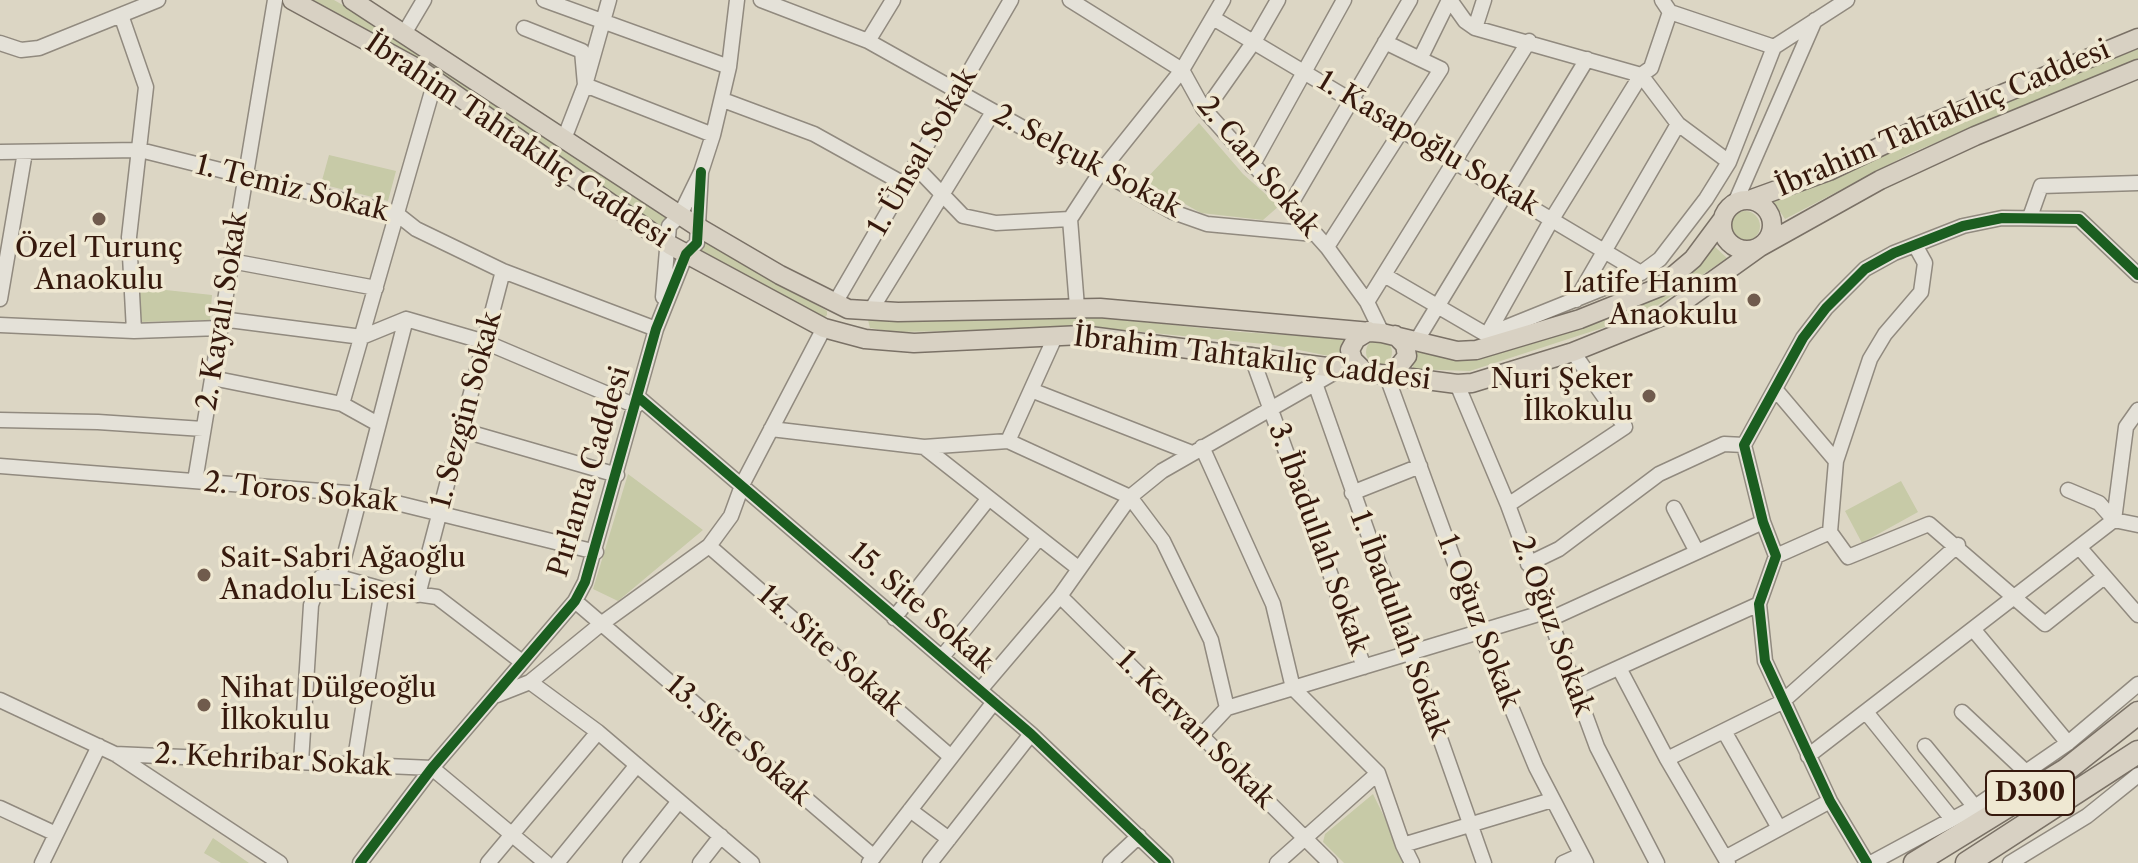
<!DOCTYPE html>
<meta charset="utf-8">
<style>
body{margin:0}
canvas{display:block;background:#dcd6c4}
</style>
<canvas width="2138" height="863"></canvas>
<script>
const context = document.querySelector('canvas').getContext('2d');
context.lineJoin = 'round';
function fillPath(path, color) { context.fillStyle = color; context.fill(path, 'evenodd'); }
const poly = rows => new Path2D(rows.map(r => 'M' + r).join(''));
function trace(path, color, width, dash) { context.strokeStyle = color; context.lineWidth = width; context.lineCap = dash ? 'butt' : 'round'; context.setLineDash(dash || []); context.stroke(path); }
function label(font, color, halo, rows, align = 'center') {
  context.font = font + ' "Libre Caslon Text",serif'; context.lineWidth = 7; context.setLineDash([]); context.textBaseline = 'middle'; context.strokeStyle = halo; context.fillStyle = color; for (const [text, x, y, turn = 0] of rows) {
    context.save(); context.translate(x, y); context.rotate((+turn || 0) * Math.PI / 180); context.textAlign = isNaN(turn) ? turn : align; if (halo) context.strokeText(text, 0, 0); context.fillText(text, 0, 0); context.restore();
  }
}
fillPath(poly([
 [313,0,334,0,402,39,666,216,664,224,659,228,392,45],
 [2138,46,2138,59,1911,153,1785,219,1773,201,1834,179,1915,139],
 [1199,123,1243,174,1279,206,1263,220,1201,213,1144,181],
 [329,155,396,171,388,201,321,184],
 '1730 226a15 15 0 1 1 30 0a15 15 0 1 1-30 0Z',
 [704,241,827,311,827,315,824,318,697,252],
 [1714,246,1727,258,1645,314,1470,371,1413,369,1412,351,1461,360,1481,358,1644,304,1682,280],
 [138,287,212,295,210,320,140,322],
 [1076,315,1240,332,1347,339,1344,359,1274,345,1103,328,895,332,870,328,868,320,871,316],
 '1366 352a13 13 0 1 1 26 0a13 13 0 1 1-26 0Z',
 [628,474,703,530,618,601,593,589],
 [1901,481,1918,512,1862,543,1845,511],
 [1373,794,1407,863,1344,863,1323,842,1325,834],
 [213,838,249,863,221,863,204,853]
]), '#c7caa7');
const minor = poly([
 [544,0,729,67],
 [761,0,868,41,1173,212,1207,224,1314,234],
 [1070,0,1182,70,1203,108,1327,247,1367,302,1382,333],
 [1450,0,1465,21,1475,28,1641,75,1678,124,1729,162],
 [1662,0,1670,12,1774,47],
 [121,15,146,87,129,237,134,331],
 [1213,18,1641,273],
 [524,28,582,51,585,85,713,135],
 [1475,28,1484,0],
 [405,32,424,0],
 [868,41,893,0],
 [1385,42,1420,59],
 [0,43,21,50,39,48,158,0],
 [723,100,814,134,904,184],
 [1203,108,1210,104,1255,40,1278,0],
 [564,139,585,85,609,0],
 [0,152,140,150,397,214,416,229,503,271,656,329],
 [915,166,963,216,996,223,1070,219],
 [1252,166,1344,0],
 [1735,203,1815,20],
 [1289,207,1410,0],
 [2030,217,2041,186,2138,183],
 [1915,245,1925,263,1921,292,1885,334,1870,359,1836,461,1830,532,1848,557,1929,524,2045,624,2104,577],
 [1327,247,1441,69,1420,59,1449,0],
 [231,261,376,288],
 [1384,275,1487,335,1641,273,1660,259,1706,199,1729,162,1774,47,1847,0],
 [663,297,669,226,680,215,701,172,713,135,729,67,737,0],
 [0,299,25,152],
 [1576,300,1678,124],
 [1367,302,1529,41],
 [835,303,1011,0],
 [1077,307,1070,219,1102,170,1182,70,1223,0],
 [871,310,993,112],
 [0,325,134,331,220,328,229,320,362,337,406,319,485,342,636,406],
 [1487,335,1552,219,1641,75,1651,68,1670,12],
 [1417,340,1587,59],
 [1251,355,1364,667],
 [1386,374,1480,632,1536,767,1586,863],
 [212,378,342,404,378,424],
 [1457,384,1508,505,1597,747,1657,863],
 [1316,386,1484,863],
 [1775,389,1836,461],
 [1031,390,1192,453],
 [638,397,1031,734,1166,863],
 [342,404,435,81],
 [0,420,98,422,203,429],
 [771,429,924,447,1008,441,1130,497,1163,541,1211,640,1227,708],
 [461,430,617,475],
 [1008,441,1055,337],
 [924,447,1078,568],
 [1202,447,1273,604,1293,688,1378,773,1403,845,1412,863],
 [0,466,360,494,596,552],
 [195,481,275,0],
 [2068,490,2099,503,2114,520,2138,525],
 [1352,493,1420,466],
 [1508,505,1625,427,1573,352],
 [1674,508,1697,552],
 [709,546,951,757],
 [2079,547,2138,615],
 [1776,556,1830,532],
 [1528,564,1559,549,1659,474,1724,444,1744,445],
 [339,577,406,319],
 [418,595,503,271],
 [1060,596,1330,863],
 [575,601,874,857],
 [894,618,989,498],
 [1548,620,1763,522],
 [1973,629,2068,743],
 [942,657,1039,538],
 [1619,668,1667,759,1728,863],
 [530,682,598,732,752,863],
 [1574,688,1759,604],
 [980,690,1060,596,1130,497,1162,471,1344,367],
 [497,695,530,682,601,624,709,546,731,516,743,483,824,328],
 [0,700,115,754,280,863],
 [1866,712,1952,819],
 [1962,712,2026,772],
 [1724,731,1779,828],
 [1200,737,1227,708,1545,612],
 [1925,746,1975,807],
 [115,754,432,768,546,863],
 [1808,756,2114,520,2126,427,2138,410],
 [1667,759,1782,702,1958,545],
 [301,762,311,605,321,577,339,577,382,589,437,597,522,662],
 [354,765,382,589],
 [0,808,56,834],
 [910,810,949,839],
 [1403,845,1552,800],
 [1725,858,1830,801],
 [42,863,99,746],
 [360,863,432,768,575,601,585,582,656,329,686,254,697,243,701,172],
 [488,863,598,732],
 [557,863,637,765],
 [630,863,679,801],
 [700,863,721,836],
 [869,863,994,702],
 [930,863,1031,734],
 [1110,863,1139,836],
 [1277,863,1378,773],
 [1563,863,1581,855],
 [1867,863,1830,801,1765,661,1759,604,1776,556,1763,522,1744,445,1803,338,1826,308,1865,269,1894,253,1963,226,2002,218,2079,219,2138,275],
 [1871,863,1975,807,2068,743,2138,684],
 [2010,863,2087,816,2138,775]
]);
const major = poly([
 [292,0,422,71,670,245,824,328,865,339,914,343,1082,335,1457,384,1472,383,1573,352,1665,315,1760,247,1880,180,1975,136,2138,69],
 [352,0,698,227,780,275,848,309,898,312,1100,308,1382,333,1457,351,1476,350,1580,319,1660,287,1693,259,1722,220],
 [1749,200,1829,171,1915,130,2138,38],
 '1722 225a25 25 0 1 1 50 0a25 25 0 1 1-50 0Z',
 [1364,371,1353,360,1350,350,1356,339,1369,331],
 [1392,375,1407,356,1405,345,1395,335]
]);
const highway = poly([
 [1915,863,2066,770,2138,713],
 [1967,863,2138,752]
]);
trace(minor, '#918a7f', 17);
trace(major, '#7a7166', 21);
trace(highway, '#7a7166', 25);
trace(minor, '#e4e1d8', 14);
trace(major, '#d8d1c3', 18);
trace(highway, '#d8d1c3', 22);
trace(poly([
 [638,397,1031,734,1166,863],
 [360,863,432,768,575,601,585,582,656,329,686,254,697,243,701,172],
 [1867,863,1830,801,1765,661,1759,604,1776,556,1763,522,1744,445,1803,338,1826,308,1865,269,1894,253,1963,226,2002,218,2079,219,2138,275]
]), '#1b5e20', 10);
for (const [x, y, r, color] of [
 [99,219,8,"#705b4d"],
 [1754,300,8,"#705b4d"],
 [1649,396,8,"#705b4d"],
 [204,575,8,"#705b4d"],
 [204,705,8,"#705b4d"]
]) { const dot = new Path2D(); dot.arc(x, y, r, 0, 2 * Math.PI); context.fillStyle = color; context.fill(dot); trace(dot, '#efe8d2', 3); }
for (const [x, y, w] of [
 [2030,793,88]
]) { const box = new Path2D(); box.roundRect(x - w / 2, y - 22, w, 44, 6); context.fillStyle = '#efe8d2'; context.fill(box); trace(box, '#36190d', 2); }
label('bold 26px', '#36190d', null, [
 ["D300",2030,793]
]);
label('28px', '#36190d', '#efe8d2', [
 ["İbrahim Tahtakılıç Caddesi",1943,119,-23],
 ["İbrahim Tahtakılıç Caddesi",517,141,34],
 ["1. Kasapoğlu Sokak",1428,144,31],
 ["1. Ünsal Sokak",923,152,-60],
 ["2. Selçuk Sokak",1087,162,28],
 ["2. Can Sokak",1258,167,50],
 ["1. Temiz Sokak",292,189,14],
 ["2. Kayalı Sokak",223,311,-81],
 ["İbrahim Tahtakılıç Caddesi",1252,359,7],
 ["1. Sezgin Sokak",467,410,-75],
 ["Pırlanta Caddesi",590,472,-73],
 ["2. Toros Sokak",301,493,6],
 ["3. İbadullah Sokak",1318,539,70],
 ["15. Site Sokak",921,608,41],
 ["1. Oğuz Sokak",1478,622,69],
 ["1. İbadullah Sokak",1399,625,70],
 ["2. Oğuz Sokak",1552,626,70],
 ["14. Site Sokak",830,651,41],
 ["1. Kervan Sokak",1195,730,45],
 ["13. Site Sokak",738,741,41],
 ["2. Kehribar Sokak",273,761,3]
]);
label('28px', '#36190d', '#efe8d2', [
 ["Özel Turunç",99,249,"center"],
 ["Anaokulu",99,281,"center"],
 ["Latife Hanım",1738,284],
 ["Anaokulu",1738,316],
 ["Nuri Şeker",1633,380],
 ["İlkokulu",1633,412],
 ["Sait-Sabri Ağaoğlu",220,559,"left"],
 ["Anadolu Lisesi",220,591,"left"],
 ["Nihat Dülgeoğlu",220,689,"left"],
 ["İlkokulu",220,721,"left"]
], 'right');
</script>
